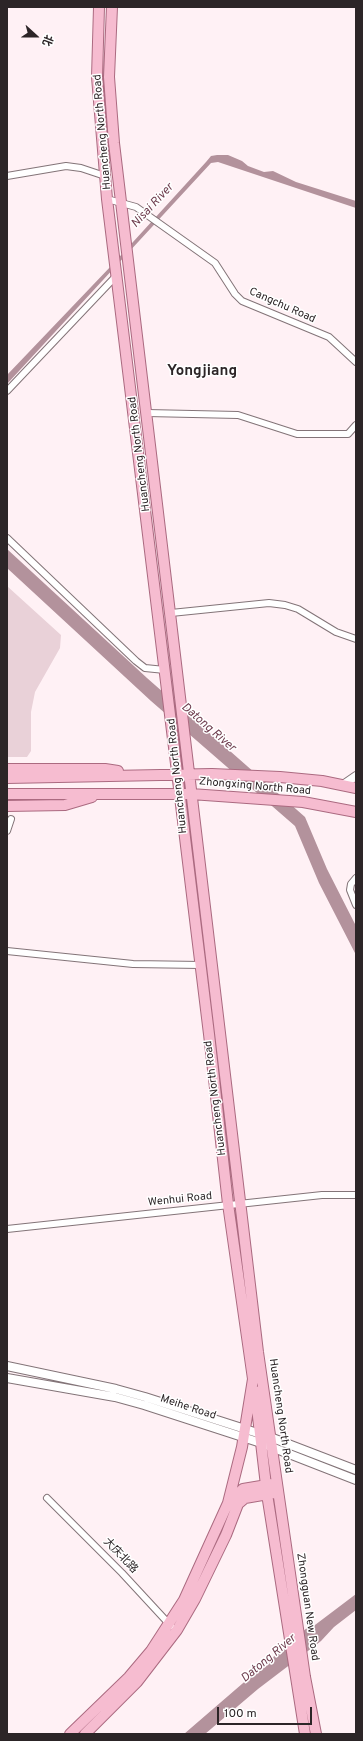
<!DOCTYPE html>
<meta charset="utf-8">
<style>
body{margin:0}
#map{position:relative;width:363px;height:1741px;overflow:hidden;background:#fff1f5;font-family:Overpass,"Noto Sans SC",sans-serif}
canvas{display:block}
.frame{position:absolute;inset:0;border:8px solid #2c2527;pointer-events:none}
.north{position:absolute;left:16px;top:16px;width:40px;height:40px;-webkit-text-stroke:3px #fff;paint-order:stroke;rotate:111deg;font-size:11px;font-weight:700;line-height:16px;text-align:center;color:#2c2527}
.north::after{content:'';display:block;margin:auto;width:14px;height:18px;background:#2c2527;clip-path:polygon(50% 0,100% 100%,50% 72%,0 100%)}
.scale{position:absolute;left:217px;top:1707px;width:95px;height:18px;box-sizing:border-box;border:2px solid #2c2527;border-top:0;padding-left:5px;font-size:12px;line-height:14px;white-space:nowrap;color:#2c2527;-webkit-text-stroke:3px #fff;paint-order:stroke}
</style>
<div id="map">
<canvas width="363" height="1741"></canvas>
<div class="frame"></div>
<div class="north">北</div>
<div class="scale">100 m</div>
</div>
<script>
const context = document.querySelector('canvas').getContext('2d');
context.lineJoin = 'round';
function fillPath(path, color) { context.fillStyle = color; context.fill(path, 'evenodd'); }
const poly = rows => new Path2D(rows.map(r => 'M' + r).join(''));
function trace(path, color, width, dash) { context.strokeStyle = color; context.lineWidth = width; context.lineCap = dash ? 'butt' : 'round'; context.setLineDash(dash || []); context.stroke(path); }
function label(font, color, halo, rows, align = 'center') {
  context.font = font + ' Overpass,"Noto Sans SC",sans-serif'; context.lineWidth = 3; context.setLineDash([]); context.textBaseline = 'middle'; context.strokeStyle = halo; context.fillStyle = color; for (const [text, x, y, turn = 0] of rows) {
    context.save(); context.translate(x, y); context.rotate((+turn || 0) * Math.PI / 180); context.textAlign = isNaN(turn) ? turn : align; if (halo) context.strokeText(text, 0, 0); context.fillText(text, 0, 0); context.restore();
  }
}
fillPath(poly([
 [7,586,61,635,60,648,35,692,31,712,31,751,27,757,7,757]
]), '#e9d1d8');
fillPath(poly([
 [217,155,228,155,242,161,248,166,264,172,273,171,296,182,356,201,356,208,218,162,211,163,7,384,7,375,112,265,206,162,211,156],
 [7,549,147,678,305,817,327,869,356,926,356,955,319,883,295,826,151,701,7,568],
 [356,1594,356,1610,334,1627,321,1641,258,1689,205,1734,184,1734,308,1627,311,1628]
]), '#b3929c');
const minor = poly([
 [7,176,66,166,81,168,105,176],
 [107,199,136,207,215,263,235,294,242,301,329,337,356,362],
 [7,391,117,275],
 [147,413,238,415,297,434,348,434,356,425],
 [7,538,136,661,145,668,165,670],
 [171,613,269,603,285,605,298,609,336,632,356,639],
 [7,831,11,819],
 [356,878,351,884,350,890,356,905],
 [7,951,133,964,201,965],
 [7,1229,322,1195,356,1195],
 [47,1498,122,1573,171,1626]
]);
const tertiary = poly([
 [343,785,356,776],
 [7,1366,116,1389,145,1397,270,1437,356,1470],
 [7,1378,115,1397,144,1405,261,1443,356,1480]
]);
const primary = poly([
 [112,7,109,77,114,143,258,1352,305,1677,316,1734],
 [7,769,105,769,118,771],
 [7,778,212,774,280,777,322,781,356,788],
 [7,794,191,794,303,802,356,812],
 [7,806,65,805,92,797],
 [255,1391,267,1494,305,1734],
 [229,1502,243,1489,273,1484],
 [70,1734,129,1677,151,1651,184,1600,228,1503,242,1447,253,1379,228,1204,209,1034,107,199,97,77,99,7],
 [85,1734,137,1682,177,1630,195,1599,226,1535,238,1504,245,1498,274,1493]
]);
trace(minor, '#837478', 8);
trace(tertiary, '#837478', 10);
trace(primary, '#ab6a80', 12);
trace(minor, '#fff', 6);
trace(tertiary, '#fff', 8);
trace(primary, '#f6bcd0', 10);
label('11px', '#2c2527', '#fff', [
 ["Huancheng North Road",103,132,-95],
 ["Cangchu Road",282,306,24],
 ["Huancheng North Road",140,454,-97],
 ["Huancheng North Road",178,776,-96],
 ["Zhongxing North Road",255,787,5],
 ["Huancheng North Road",216,1098,-97],
 ["Wenhui Road",180,1200,-6],
 ["Meihe Road",188,1408,18],
 ["Huancheng North Road",280,1416,82],
 ["大庆北路",120,1556,46],
 ["Zhongguan New Road",307,1607,82]
]);
label('italic 12px', '#6f3e4f', '#fff', [
 ["Nisai River",153,206,-47],
 ["Datong River",208,728,41],
 ["Datong River",269,1659,-40]
]);
label('bold 15px', '#2c2527', '#fff', [
 ["Yongjiang",202,372]
]);
</script>
